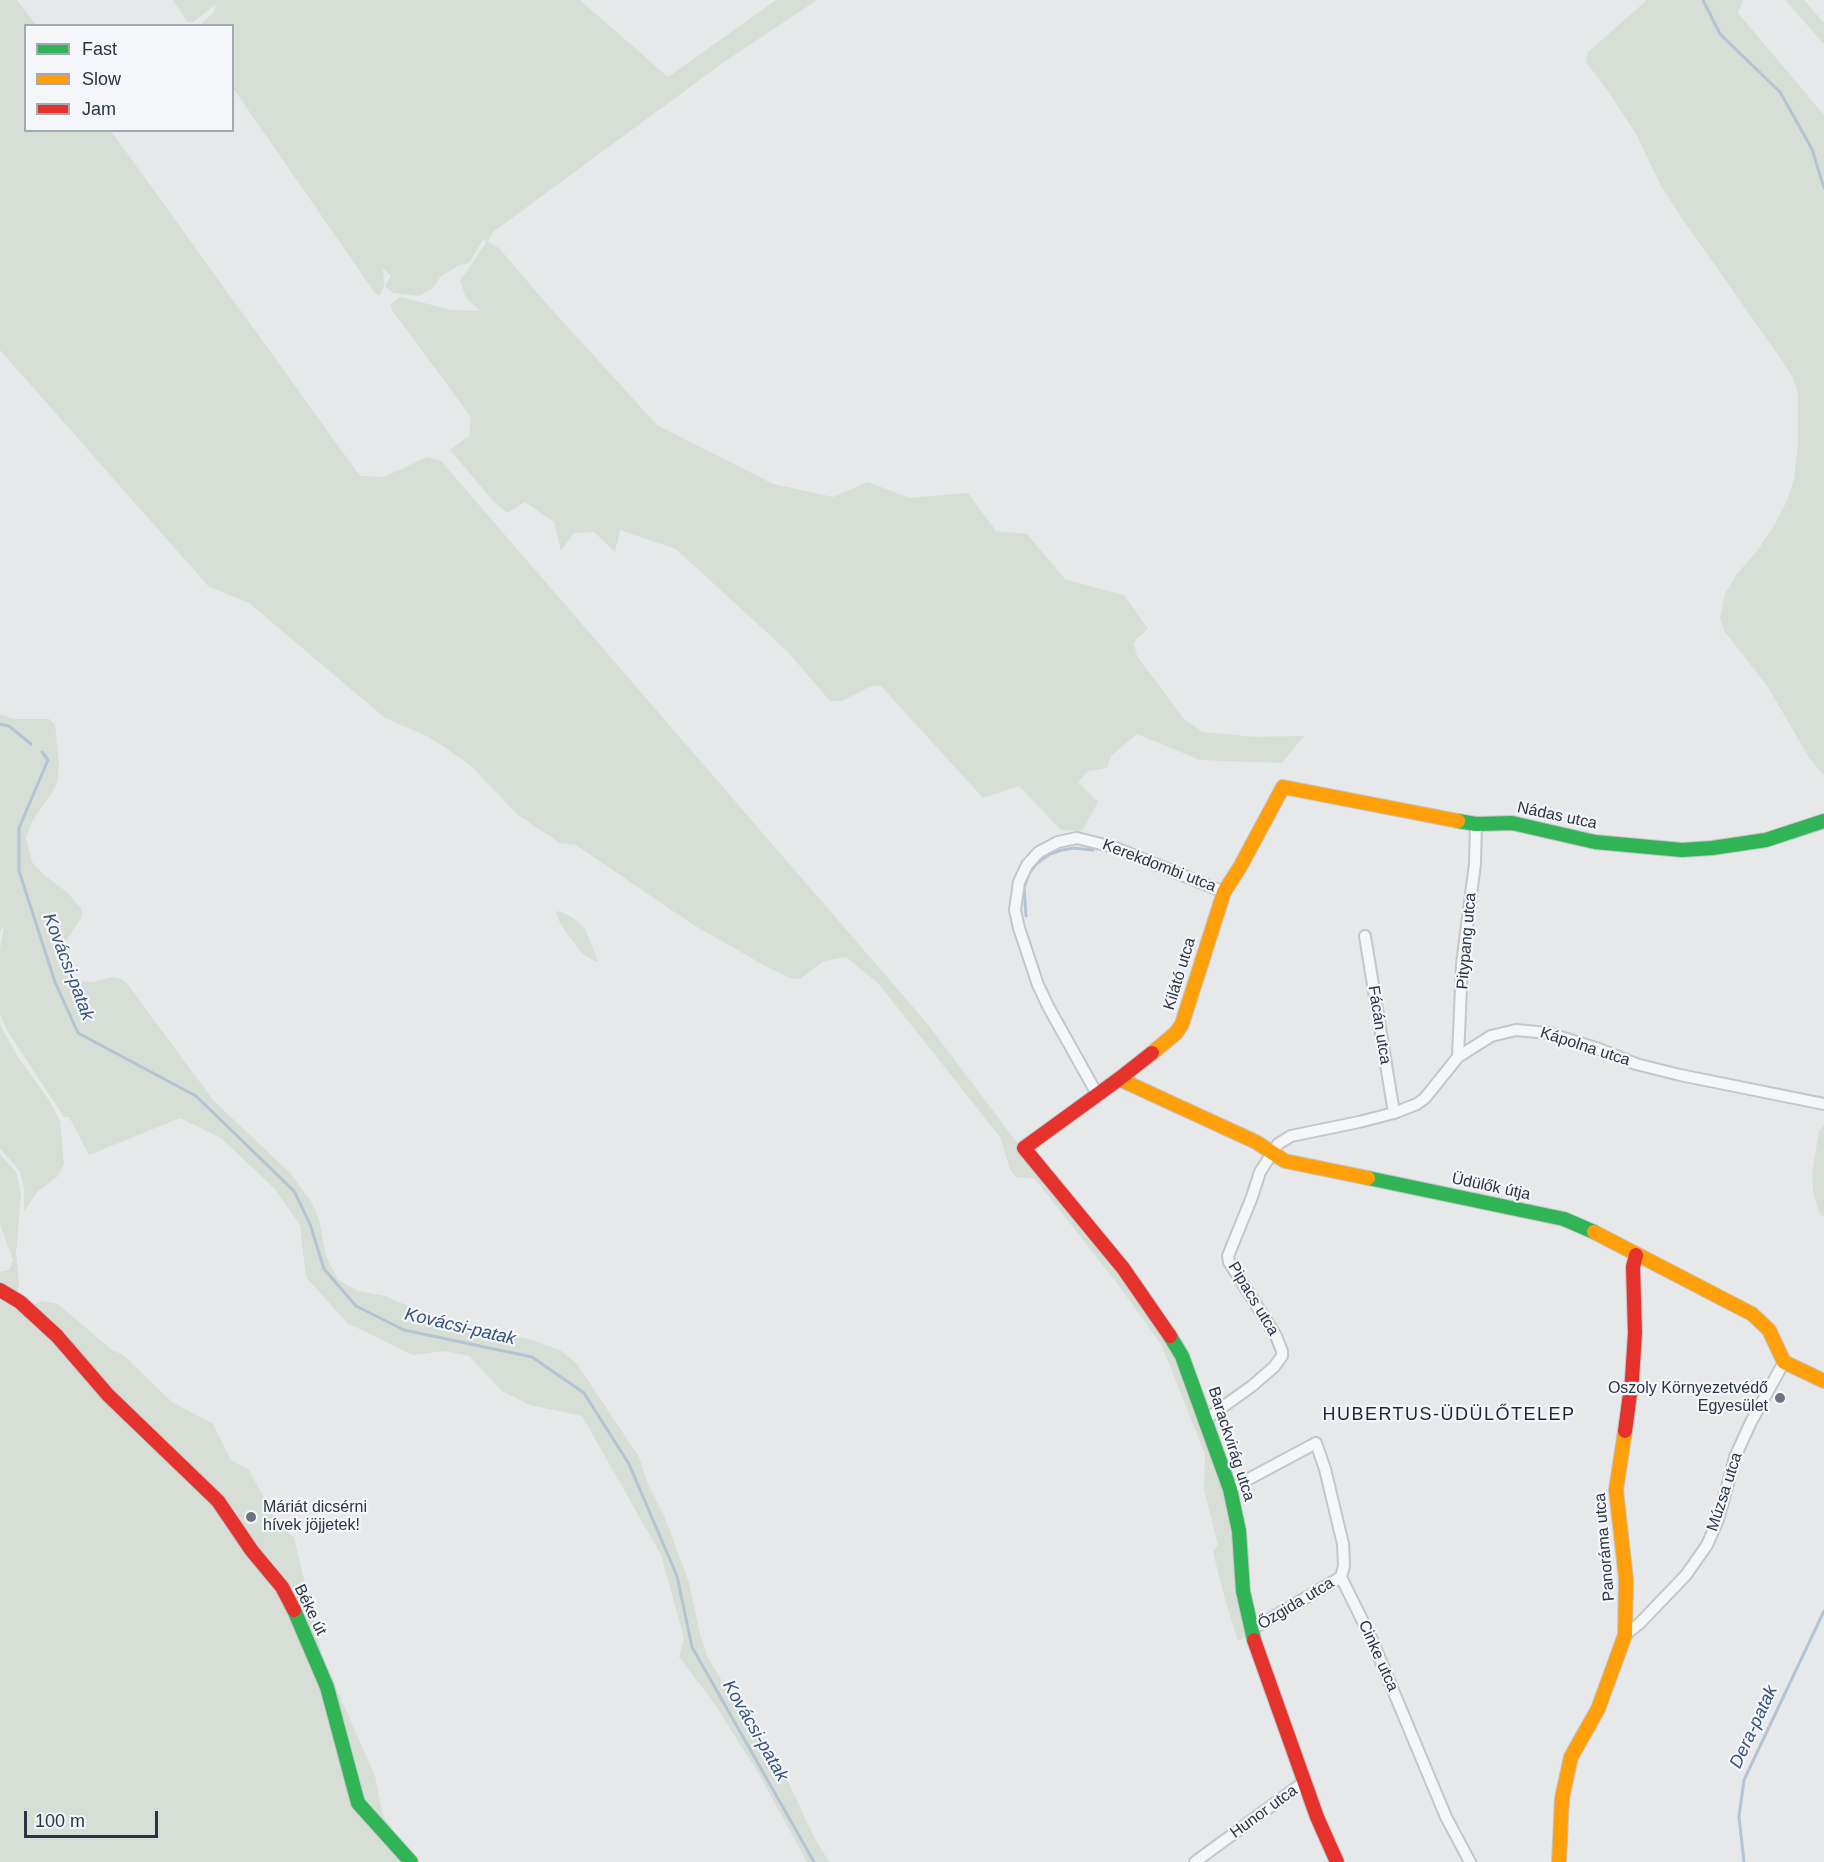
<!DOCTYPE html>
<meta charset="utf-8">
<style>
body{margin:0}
#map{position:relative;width:1824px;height:1862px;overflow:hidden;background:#e6e8ea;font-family:Arial,sans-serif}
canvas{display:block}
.legend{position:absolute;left:24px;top:24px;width:210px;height:108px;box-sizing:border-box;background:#f4f6f9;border:2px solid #a4a8b1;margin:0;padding:8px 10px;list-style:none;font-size:18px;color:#2b3445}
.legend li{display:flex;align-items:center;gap:12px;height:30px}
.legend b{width:30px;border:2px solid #a4a8b1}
.scale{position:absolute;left:24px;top:1811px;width:134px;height:27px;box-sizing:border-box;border:3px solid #2b3445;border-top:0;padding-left:8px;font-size:18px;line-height:21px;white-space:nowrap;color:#2b3445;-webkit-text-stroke:4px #f4f6f9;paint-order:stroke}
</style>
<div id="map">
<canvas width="1824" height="1862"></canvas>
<ul class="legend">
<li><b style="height:8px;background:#30b455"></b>Fast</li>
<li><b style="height:8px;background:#ff9f0a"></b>Slow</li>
<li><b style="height:8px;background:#e5322d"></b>Jam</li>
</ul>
<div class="scale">100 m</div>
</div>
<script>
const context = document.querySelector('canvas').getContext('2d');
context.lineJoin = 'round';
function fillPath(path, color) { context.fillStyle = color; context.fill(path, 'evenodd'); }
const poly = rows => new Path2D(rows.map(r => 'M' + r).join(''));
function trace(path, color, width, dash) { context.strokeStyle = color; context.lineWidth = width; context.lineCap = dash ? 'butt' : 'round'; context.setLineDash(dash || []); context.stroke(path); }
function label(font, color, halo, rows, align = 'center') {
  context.font = font + ' Arial,sans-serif'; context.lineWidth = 4.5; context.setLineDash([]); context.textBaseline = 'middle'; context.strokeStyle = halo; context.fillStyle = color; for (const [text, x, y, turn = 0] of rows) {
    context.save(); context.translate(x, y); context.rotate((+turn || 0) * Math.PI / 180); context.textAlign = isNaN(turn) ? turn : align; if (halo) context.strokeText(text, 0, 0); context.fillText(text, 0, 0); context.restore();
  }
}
fillPath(poly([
 [0,0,17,0,36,25,26,26,26,130,111,131,360,476,384,477,427,457,441,461,926,1022,1015,1140,1099,1245,1154,1318,1175,1355,1233,1508,1249,1636,1238,1641,1226,1603,1213,1552,1218,1545,1204,1489,1205,1454,1162,1346,1117,1283,1035,1179,1016,1177,1010,1169,1000,1137,878,983,846,957,824,961,800,979,790,978,767,967,692,924,576,845,560,843,518,815,469,764,429,737,385,718,249,603,208,586,0,350],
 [173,0,580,0,668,77,776,0,817,0,724,62,493,232,488,242,499,248,545,302,657,425,773,484,833,497,868,482,909,498,968,493,996,531,1027,534,1066,580,1124,595,1148,629,1137,638,1134,644,1137,656,1184,719,1203,732,1254,737,1304,736,1282,763,1200,760,1137,734,1111,756,1107,768,1088,771,1078,782,1098,802,1082,831,1061,830,1019,786,983,798,881,686,871,686,842,701,830,701,787,651,676,549,620,530,615,552,594,532,574,533,561,551,554,522,525,502,507,513,495,503,450,450,469,436,471,417,392,310,391,304,401,297,451,310,480,311,466,298,460,281,487,241,483,240,469,263,460,265,441,276,432,289,419,296,393,293,385,286,391,276,383,268,384,287,379,296,375,293,233,88,232,26,200,25,214,12,216,4,193,22,187,22],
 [1647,0,1743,0,1738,13,1824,115,1824,776,1810,759,1768,687,1725,632,1720,619,1725,594,1736,575,1757,551,1774,526,1787,501,1794,479,1798,444,1798,393,1793,378,1783,362,1679,214,1660,184,1636,134,1608,91,1586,62,1588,52],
 [1785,0,1804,0,1824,23,1824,44],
 [0,714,13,719,49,719,55,724,59,766,57,782,53,791,33,820,26,838,32,862,44,875,67,892,82,910,81,918,62,947,58,963,65,974,76,981,94,982,112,977,121,979,126,982,213,1100,290,1173,311,1201,319,1219,326,1256,338,1280,358,1291,385,1296,435,1318,528,1339,560,1350,577,1364,639,1457,648,1485,664,1515,689,1583,700,1634,707,1656,744,1717,785,1775,814,1837,829,1862,807,1862,759,1774,714,1703,679,1657,684,1638,661,1555,582,1416,530,1405,502,1391,469,1356,445,1351,413,1355,347,1323,306,1277,300,1225,275,1189,221,1138,180,1118,89,1155,69,1117,64,1117,8,1032,0,1014,0,950,4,925,0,932],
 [558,911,572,917,585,929,598,961,596,962,582,953,567,934,558,919,556,912],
 [0,1025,18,1057,49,1100,60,1121,64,1164,58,1176,37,1192,24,1212,24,1188,20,1172,0,1148],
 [1824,1125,1824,1217,1820,1214,1813,1192,1812,1174,1819,1131],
 [0,1154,16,1172,21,1193,16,1253,19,1285,16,1297,0,1287,0,1272,9,1270,13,1260,0,1224],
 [0,1300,21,1313,41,1301,58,1304,112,1350,123,1355,172,1402,213,1424,231,1460,249,1470,276,1521,294,1538,323,1658,375,1776,383,1816,394,1831,407,1862,0,1862]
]), '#d6ded6');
trace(poly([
 [1703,0,1720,34,1780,92,1812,149,1824,188],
 [0,724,9,726,31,744],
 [42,752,48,760,19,828,19,871,55,982,78,1033,196,1096,294,1191,310,1224,324,1269,356,1306,404,1330,532,1357,584,1393,629,1464,677,1576,692,1647,814,1862],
 [1026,916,1024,887,1029,874,1036,864,1050,854,1062,850,1074,848,1093,850],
 [1744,1862,1739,1817,1744,1780,1824,1611]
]), '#b4c4d5', 3);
const street = poly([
 [1365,936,1394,1113],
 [1458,1057,1462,964,1475,864,1476,824],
 [1097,1094,1049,1008,1038,985,1019,928,1015,910,1019,882,1027,865,1039,852,1058,842,1077,838,1113,847,1224,892],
 [1206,1419,1252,1386,1274,1367,1282,1356,1282,1351,1276,1336,1229,1262,1228,1256,1252,1197,1260,1172,1278,1144,1291,1136,1359,1122,1394,1113,1417,1104,1425,1098,1458,1057,1491,1036,1516,1030,1548,1033,1599,1049,1636,1064,1680,1075,1824,1104],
 [1230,1489,1316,1443,1325,1469,1343,1544,1344,1566,1341,1577,1372,1640,1446,1817,1470,1862],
 [1251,1630,1341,1577],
 [1625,1635,1640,1623,1686,1575,1707,1545,1718,1520,1735,1457,1751,1422,1784,1362],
 [1195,1862,1304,1782]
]);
const fast = poly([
 [1458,821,1476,824,1512,823,1595,842,1682,850,1712,848,1766,840,1824,821],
 [1368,1178,1564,1219,1594,1232],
 [1170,1336,1182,1356,1230,1489,1239,1531,1243,1591,1254,1640],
 [294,1610,327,1687,358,1803,411,1862]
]);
const slow = poly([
 [1152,1053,1176,1033,1182,1024,1224,892,1240,867,1283,787,1458,821],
 [1119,1079,1256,1142,1285,1161,1368,1178],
 [1594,1232,1752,1314,1769,1330,1784,1362,1824,1381],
 [1559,1862,1562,1798,1571,1757,1598,1709,1625,1635,1626,1579,1616,1490,1625,1431]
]);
const jam = poly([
 [1152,1053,1119,1079,1024,1148,1123,1268,1170,1336],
 [0,1290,20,1302,57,1336,108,1395,218,1501,252,1551,282,1587,294,1610],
 [1625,1431,1632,1379,1635,1333,1633,1267,1636,1255],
 [1254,1640,1317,1817,1337,1862]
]);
trace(street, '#c4c6c8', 14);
trace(fast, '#c4c6c8', 16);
trace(slow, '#c4c6c8', 16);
trace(jam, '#c4c6c8', 16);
trace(street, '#f5f6f7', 10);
trace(fast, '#30b455', 14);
trace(slow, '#ff9f0a', 14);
trace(jam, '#e5322d', 14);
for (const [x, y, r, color] of [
 [1780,1398,6,"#6c737f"],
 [251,1517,6,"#6c737f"]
]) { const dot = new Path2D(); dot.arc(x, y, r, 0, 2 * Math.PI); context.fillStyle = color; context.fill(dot); trace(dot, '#f4f6f9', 2); }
label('16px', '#2b3445', '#f4f6f9', [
 ["Nádas utca",1557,816,12],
 ["Kerekdombi utca",1159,866,21],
 ["Pitypang utca",1467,941,-85],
 ["Kilátó utca",1180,974,-73],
 ["Fácán utca",1379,1025,81],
 ["Kápolna utca",1585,1047,18],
 ["Üdülők útja",1491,1187,12],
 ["Pipacs utca",1253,1299,59],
 ["Barackvirág utca",1231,1444,72],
 ["Múzsa utca",1725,1492,-72],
 ["Panoráma utca",1605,1547,-95],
 ["Őzgida utca",1296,1604,-31],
 ["Béke út",310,1610,64],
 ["Cinke utca",1378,1656,66],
 ["Hunor utca",1264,1812,-36]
]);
label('16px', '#2b3445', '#f4f6f9', [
 ["Oszoly Környezetvédő",1768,1389],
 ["Egyesület",1768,1407],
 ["Máriát dicsérni",263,1508,"left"],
 ["hívek jöjjetek!",263,1526,"left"]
], 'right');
label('italic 18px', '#34527a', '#f4f6f9', [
 ["Kovácsi-patak",68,967,69],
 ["Kovácsi-patak",460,1327,13],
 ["Dera-patak",1754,1727,-65],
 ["Kovácsi-patak",755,1731,60]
]);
context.letterSpacing = '1.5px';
label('18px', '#1d2536', '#f4f6f9', [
 ["HUBERTUS-ÜDÜLŐTELEP",1449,1415]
]);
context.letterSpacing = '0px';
</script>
